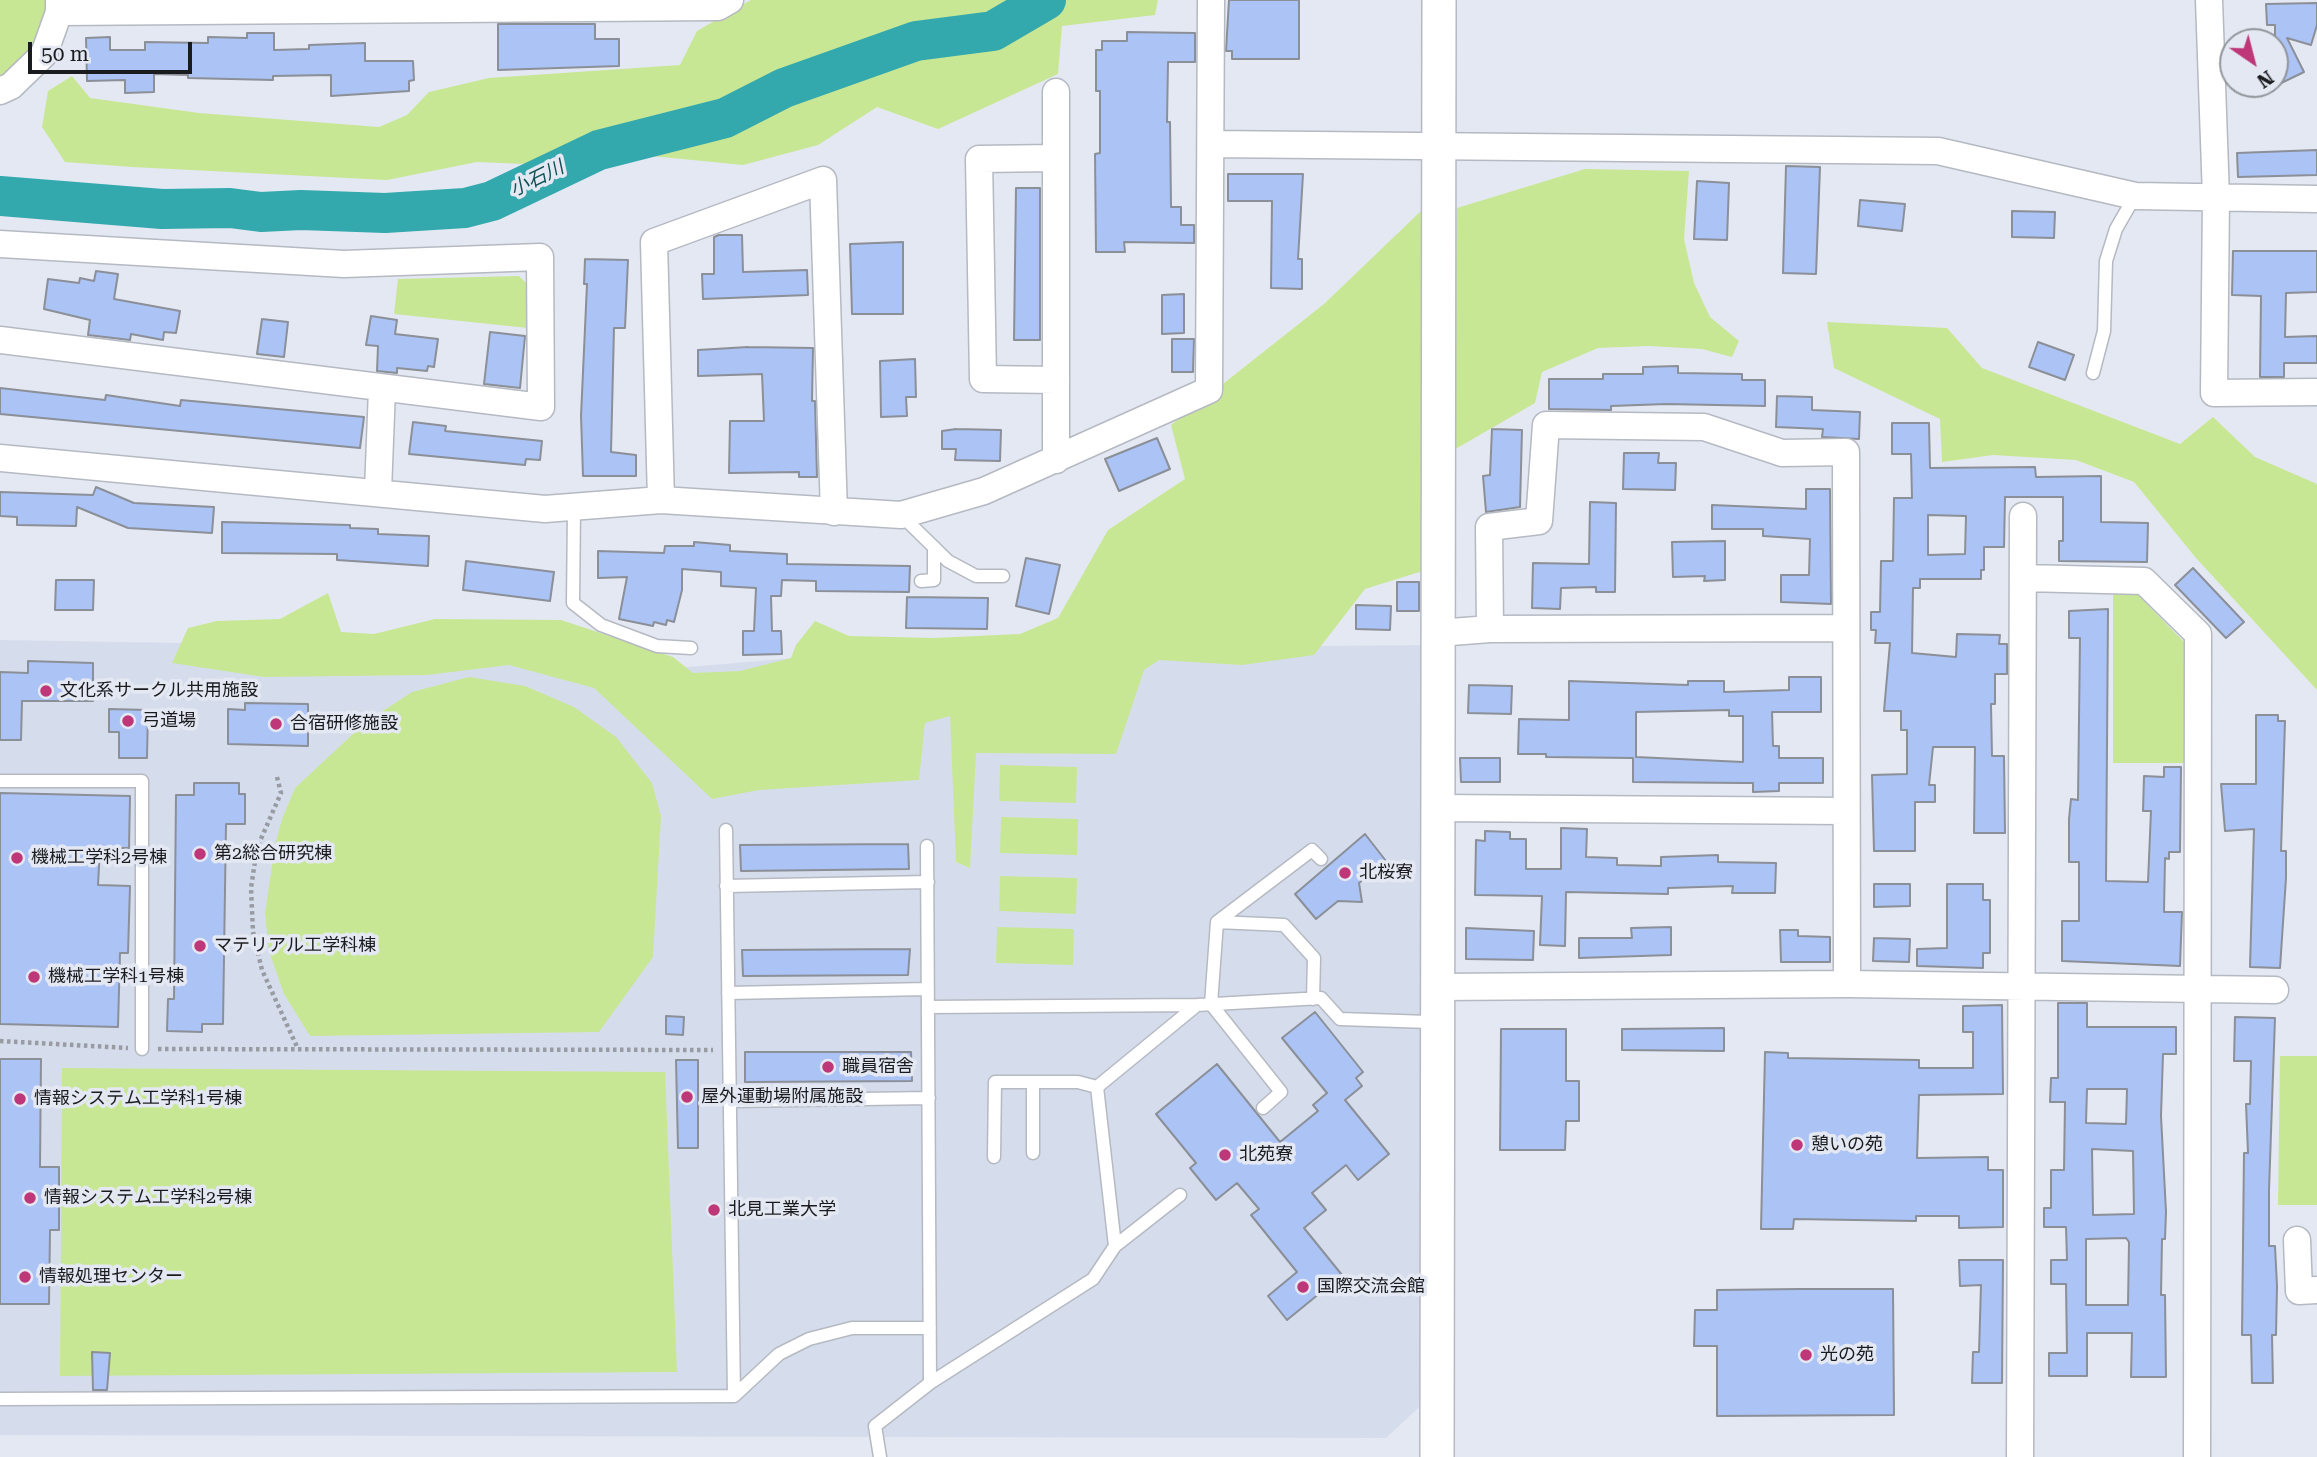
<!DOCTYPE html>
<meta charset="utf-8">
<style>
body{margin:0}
#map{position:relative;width:2317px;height:1457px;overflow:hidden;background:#e4e8f2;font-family:"Roboto Serif",serif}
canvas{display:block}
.north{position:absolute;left:2219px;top:28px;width:70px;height:70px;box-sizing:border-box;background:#e4e8f2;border:2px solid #93969d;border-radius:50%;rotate:145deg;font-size:19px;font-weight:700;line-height:28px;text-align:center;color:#191b1e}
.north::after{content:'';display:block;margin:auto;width:24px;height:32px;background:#bd3779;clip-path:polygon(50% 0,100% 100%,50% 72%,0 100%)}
.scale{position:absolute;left:28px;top:42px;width:164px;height:32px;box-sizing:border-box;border:4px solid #191b1e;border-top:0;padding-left:9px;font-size:21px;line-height:24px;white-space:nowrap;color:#191b1e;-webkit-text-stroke:5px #e4e8f2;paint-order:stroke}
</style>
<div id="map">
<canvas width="2317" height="1457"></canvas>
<div class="north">N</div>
<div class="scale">50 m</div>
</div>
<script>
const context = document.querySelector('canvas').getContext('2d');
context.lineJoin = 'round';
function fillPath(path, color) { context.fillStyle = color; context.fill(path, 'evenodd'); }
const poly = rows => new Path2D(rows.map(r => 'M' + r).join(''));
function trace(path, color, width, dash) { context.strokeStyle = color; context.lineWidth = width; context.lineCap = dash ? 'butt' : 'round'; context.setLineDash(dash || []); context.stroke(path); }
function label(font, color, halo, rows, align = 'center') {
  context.font = font + ' "Roboto Serif","Noto Sans JP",serif'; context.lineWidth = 7; context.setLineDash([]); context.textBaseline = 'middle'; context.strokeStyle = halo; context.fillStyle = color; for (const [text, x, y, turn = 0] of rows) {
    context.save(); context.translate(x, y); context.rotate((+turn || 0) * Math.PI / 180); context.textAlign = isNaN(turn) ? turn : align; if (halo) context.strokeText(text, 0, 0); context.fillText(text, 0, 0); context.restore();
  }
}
fillPath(poly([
 [0,640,300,645,676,668,889,650,1430,645,1428,1399,1386,1438,0,1435]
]), '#d5dded');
fillPath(poly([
 [0,0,49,0,33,49,0,79],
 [751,0,1158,0,1155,15,1062,26,1058,74,938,129,877,107,818,145,743,165,621,153,549,165,477,162,387,180,132,167,65,162,42,127,48,91,72,76,90,98,199,113,379,127,407,115,429,92,489,78,680,65,697,31],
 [1585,169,1689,171,1684,239,1694,283,1710,317,1739,341,1732,357,1702,349,1649,346,1598,348,1542,372,1535,403,1452,451,1457,208],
 [1422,210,1429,569,1365,589,1314,655,1242,665,1159,660,1144,670,1116,754,976,753,970,868,956,862,950,716,925,723,919,780,759,790,712,799,594,688,509,665,427,675,264,677,172,663,188,628,217,621,280,619,328,593,341,632,374,634,435,619,561,620,673,657,693,673,740,671,791,658,796,645,815,621,849,636,934,638,1020,634,1058,618,1108,530,1185,479,1171,425,1324,304],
 [519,276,526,283,528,328,394,314,398,279],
 [1827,322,1947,328,1982,368,2180,444,2213,417,2255,457,2317,484,2317,690,2196,558,2134,482,2076,460,1993,455,1942,462,1940,419,1834,368],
 [2113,593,2138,595,2185,643,2186,763,2113,763],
 [469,677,525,686,574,707,616,737,652,783,661,816,653,957,599,1032,310,1036,284,994,269,951,265,913,275,845,282,819,295,788,366,722,412,692],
 [1000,765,1077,767,1076,803,999,801],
 [1001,817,1078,819,1077,855,1000,853],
 [1000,876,1077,878,1076,914,999,911],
 [997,927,1074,929,1073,965,996,963],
 [2280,1056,2317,1056,2317,1205,2278,1205],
 [62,1068,665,1072,677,1372,60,1376]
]), '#c8e794');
trace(poly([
 [0,196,162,209,230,208,261,212,301,210,385,213,465,208,492,201,599,150,725,118,784,88,916,41,993,31,1046,0]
]), '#33a9ae', 40);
const building = poly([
 [1229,0,1299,0,1299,59,1232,59,1232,51,1226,51,1229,0],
 [2317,3,2317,25,2311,45,2287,38,2304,72,2275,86,2275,25,2267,25,2266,4,2317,3],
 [498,24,595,24,595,39,619,39,619,66,498,70,498,24],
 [1127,32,1195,33,1195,62,1168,62,1167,122,1170,122,1171,207,1181,207,1181,225,1194,225,1194,243,1124,242,1125,252,1096,252,1095,154,1100,153,1100,91,1096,91,1096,50,1102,50,1102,41,1127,41,1127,32],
 [247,33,274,33,274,50,309,49,309,45,365,43,365,61,413,61,414,80,409,81,409,91,331,96,331,75,273,76,273,80,188,78,188,75,154,74,154,92,125,93,125,80,87,81,86,38,110,37,110,50,145,50,145,42,208,43,208,37,247,38,247,33],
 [2317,150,2317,175,2238,177,2237,153,2317,150],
 [1786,166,1820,167,1816,274,1783,273,1786,166],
 [1228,174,1303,174,1298,259,1302,259,1302,289,1271,288,1272,201,1228,201,1228,174],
 [1697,181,1729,183,1727,240,1694,239,1697,181],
 [1016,188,1040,188,1040,340,1014,340,1016,188],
 [1860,200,1905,204,1902,231,1858,226,1860,200],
 [2012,211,2055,212,2054,238,2012,237,2012,211],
 [719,235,742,235,743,272,807,270,808,295,703,299,702,274,714,274,714,237,719,235],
 [903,242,903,314,852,314,850,244,903,242],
 [2233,251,2317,251,2317,292,2286,293,2285,337,2317,336,2317,363,2284,363,2284,377,2260,377,2261,296,2232,295,2233,251],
 [585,259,628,260,625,328,614,328,611,452,636,455,636,476,583,476,581,416,587,284,584,284,585,259],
 [96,271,118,274,114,299,180,311,176,333,164,332,163,340,131,334,130,340,88,335,90,320,44,309,48,279,79,283,80,278,94,281,96,271],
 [1184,294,1184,333,1162,334,1162,295,1184,294],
 [371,316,397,320,395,334,438,339,434,367,428,366,427,371,397,368,397,373,377,371,378,346,366,345,371,316],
 [262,319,288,322,284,357,257,354,262,319],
 [490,332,525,336,520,388,484,384,490,332],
 [1172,339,1194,339,1193,372,1172,372,1172,339],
 [2038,342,2074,355,2065,380,2029,367,2038,342],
 [748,347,813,348,812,401,815,401,817,477,799,477,799,472,729,473,730,421,764,421,762,374,698,376,698,350,748,347],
 [915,359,916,397,906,397,907,416,881,417,880,361,915,359],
 [1678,366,1678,373,1742,374,1742,380,1765,380,1765,406,1667,404,1611,406,1611,410,1549,409,1549,379,1603,379,1603,374,1643,374,1643,367,1678,366],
 [0,388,105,400,106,395,180,406,181,400,364,417,360,448,0,414,0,388],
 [1777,396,1812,397,1812,410,1860,412,1859,439,1822,437,1823,429,1776,427,1777,396],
 [413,422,446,426,445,431,542,441,540,460,526,459,525,465,409,454,413,422],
 [1892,423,1929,423,1930,468,2035,467,2036,477,2101,476,2101,522,2148,523,2147,562,2059,561,2059,541,2063,541,2063,497,2005,497,2004,547,1984,547,1984,570,1981,570,1981,579,1920,579,1920,588,1913,588,1912,653,1956,657,1957,634,2000,635,1999,644,2007,644,2007,674,1995,674,1995,704,1991,704,1992,756,2004,756,2005,833,1974,833,1975,747,1933,747,1929,785,1935,785,1935,802,1915,802,1915,851,1874,851,1872,775,1907,774,1907,730,1901,730,1901,711,1884,711,1890,643,1875,643,1876,630,1871,630,1871,612,1880,612,1881,561,1893,561,1894,498,1912,498,1911,454,1892,454,1892,423],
 [1928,515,1966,516,1965,554,1928,555,1928,515],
 [956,429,1001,430,1000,461,955,460,956,449,942,449,942,431,956,429],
 [1492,429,1522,430,1520,507,1486,512,1483,476,1490,475,1492,429],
 [1157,438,1170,469,1119,491,1105,459,1157,438],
 [1624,453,1659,453,1658,463,1676,463,1675,490,1623,489,1624,453],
 [96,487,134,503,214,507,212,533,128,528,77,507,76,526,17,525,17,517,0,516,0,492,93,495,96,487],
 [1806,489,1830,489,1831,604,1781,602,1781,575,1809,575,1810,539,1763,536,1763,529,1712,529,1712,505,1806,509,1806,489],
 [1590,502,1616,503,1615,592,1596,592,1596,587,1561,588,1560,609,1532,608,1533,563,1589,564,1590,502],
 [222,522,350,525,350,528,378,529,378,534,429,536,428,566,337,560,337,554,222,553,222,522],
 [1725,541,1725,580,1704,581,1705,576,1673,577,1672,542,1725,541],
 [694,542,730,545,730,551,787,554,787,564,910,566,909,592,816,591,816,581,782,580,781,596,771,596,772,631,781,631,782,654,743,655,743,631,754,631,756,588,721,586,721,572,682,569,682,590,674,622,667,620,666,625,654,622,653,626,619,619,627,577,598,578,598,551,664,553,665,546,694,546,694,542],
 [1026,558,1060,565,1049,614,1016,606,1026,558],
 [466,561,554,572,550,601,463,590,466,561],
 [2193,568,2244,622,2226,638,2175,585,2193,568],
 [56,580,94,580,93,610,55,610,56,580],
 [1397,582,1419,582,1419,611,1397,611,1397,582],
 [907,597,988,598,987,629,906,628,907,597],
 [1356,605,1391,606,1390,630,1356,629,1356,605],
 [2108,609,2106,881,2148,882,2151,811,2143,811,2144,776,2164,777,2164,767,2181,767,2180,852,2169,852,2169,859,2165,858,2164,912,2182,912,2180,966,2062,961,2062,921,2079,921,2079,862,2069,862,2069,819,2071,799,2078,800,2080,638,2069,638,2069,611,2108,609],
 [28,661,93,663,93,701,22,701,21,740,0,740,0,672,28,673,28,661],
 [1789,677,1821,677,1821,712,1772,712,1773,746,1779,746,1779,758,1823,758,1823,783,1779,783,1779,791,1753,792,1753,783,1743,783,1633,782,1633,758,1546,757,1546,754,1518,754,1519,719,1569,720,1569,681,1688,685,1688,681,1724,681,1724,692,1789,690,1789,677],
 [1729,710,1729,716,1743,716,1743,762,1636,757,1636,712,1729,710],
 [1469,685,1512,686,1511,714,1468,713,1469,685],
 [245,703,308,704,308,746,228,744,228,709,245,710,245,703],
 [109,709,148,710,147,758,119,758,119,732,109,732,109,709],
 [2256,715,2278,715,2278,721,2285,721,2281,851,2286,851,2286,878,2280,968,2250,967,2254,829,2225,831,2221,784,2256,784,2256,715],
 [1460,758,1500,758,1500,782,1461,782,1460,758],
 [194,783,239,783,239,794,245,794,245,824,226,824,223,1024,202,1024,202,1032,167,1031,168,999,174,999,176,795,194,795,194,783],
 [0,793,130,796,129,848,100,848,98,885,130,886,128,953,120,953,118,1027,0,1024,0,793],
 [1561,828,1587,829,1586,857,1617,858,1617,865,1661,866,1661,857,1718,855,1718,862,1776,863,1775,893,1732,893,1733,886,1668,888,1668,894,1566,892,1565,946,1540,945,1542,896,1475,895,1476,840,1485,841,1485,831,1510,832,1510,839,1526,839,1526,869,1561,869,1561,828],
 [1365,834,1386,861,1359,883,1362,902,1338,901,1316,919,1295,894,1365,834],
 [908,844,909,869,741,871,740,845,908,844],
 [1874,884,1910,884,1910,906,1874,907,1874,884],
 [1947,884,1983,884,1983,900,1990,900,1990,953,1983,953,1983,968,1917,966,1917,949,1947,948,1947,884],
 [1671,927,1671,955,1579,958,1579,938,1632,938,1631,928,1671,927],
 [1466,928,1534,931,1533,960,1466,959,1466,928],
 [1780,930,1798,930,1798,936,1830,937,1830,962,1781,962,1780,930],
 [1874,938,1910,939,1909,962,1873,961,1874,938],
 [910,949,908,975,743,976,742,950,910,949],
 [2058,1003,2087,1003,2087,1027,2176,1027,2176,1054,2163,1054,2161,1116,2166,1212,2165,1239,2162,1239,2161,1295,2165,1295,2166,1377,2131,1377,2132,1333,2087,1333,2087,1376,2049,1376,2049,1353,2067,1353,2066,1284,2051,1284,2051,1260,2067,1260,2066,1227,2044,1227,2044,1208,2051,1208,2051,1170,2064,1170,2065,1102,2050,1102,2051,1078,2058,1078,2058,1003],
 [2087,1089,2127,1089,2126,1124,2086,1123,2087,1089],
 [2092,1149,2133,1151,2134,1214,2093,1215,2092,1149],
 [2126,1238,2129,1242,2128,1305,2086,1305,2086,1239,2126,1238],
 [2002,1005,2003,1094,1919,1095,1917,1158,1988,1157,1988,1170,2003,1170,2003,1227,1959,1228,1959,1216,1916,1216,1916,1221,1794,1219,1793,1229,1761,1229,1765,1052,1788,1053,1788,1058,1919,1060,1919,1068,1973,1068,1973,1032,1963,1032,1963,1006,2002,1005],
 [1315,1012,1363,1072,1356,1078,1362,1086,1345,1100,1389,1154,1358,1180,1346,1165,1312,1193,1326,1210,1304,1228,1342,1275,1287,1320,1268,1296,1297,1272,1251,1215,1259,1209,1237,1183,1216,1200,1190,1168,1196,1163,1156,1114,1217,1064,1280,1142,1318,1111,1313,1105,1327,1093,1282,1038,1315,1012],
 [666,1016,684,1017,683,1035,666,1034,666,1016],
 [2235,1017,2275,1018,2269,1190,2269,1246,2275,1246,2277,1286,2276,1335,2272,1335,2273,1383,2252,1383,2251,1335,2242,1335,2244,1153,2248,1153,2246,1104,2250,1104,2251,1061,2234,1061,2235,1017],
 [1724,1028,1724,1051,1622,1050,1622,1029,1724,1028],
 [1501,1029,1566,1029,1566,1081,1579,1081,1579,1121,1566,1121,1565,1150,1500,1150,1501,1029],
 [745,1052,911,1052,912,1081,745,1082,745,1052],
 [0,1059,41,1059,40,1167,59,1167,59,1230,50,1230,49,1304,0,1304,0,1059],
 [676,1060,698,1060,698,1148,678,1148,676,1060],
 [1959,1260,2003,1260,2002,1383,1972,1383,1973,1352,1979,1352,1981,1285,1960,1286,1959,1260],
 [1800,1289,1893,1289,1894,1415,1717,1416,1717,1346,1694,1346,1695,1310,1717,1310,1717,1290,1800,1289],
 [92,1352,110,1353,107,1390,93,1390,92,1352]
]);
fillPath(building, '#acc3f5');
trace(building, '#8b8f97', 2);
const service = poly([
 [2093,373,2104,331,2106,261,2116,229,2135,196],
 [574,509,573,603,601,625,657,646,691,648],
 [901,515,948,561,976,576,1003,576],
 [921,581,934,580,934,547],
 [0,781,142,781,142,1049],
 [726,830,734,1396],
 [726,886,928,882],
 [1217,922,1284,925,1314,958,1313,999],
 [728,993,928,989],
 [928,1007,1197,1005,1321,998,1340,1019,1429,1022],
 [730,1101,929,1098],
 [1263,1108,1281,1092,1211,1004,1217,922,1312,850,1321,859],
 [1033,1153,1033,1082],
 [994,1157,995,1082,1078,1082,1097,1087],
 [1115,1246,1097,1087,1197,1005],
 [930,1383,1093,1279,1115,1246,1180,1195],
 [0,1399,734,1396,779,1354,809,1339,852,1328,930,1328],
 [880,1457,875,1426,930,1383,927,846]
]);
const minor = poly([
 [2209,0,2216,197,2214,393,2317,392],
 [59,12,718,7,730,0],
 [0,91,11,86,44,54,59,12,59,0],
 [1056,92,1056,460],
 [1211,144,1938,151,2135,196,2317,199],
 [1055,158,979,159,983,379,1056,380],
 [0,244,344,264,540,257,541,407,0,340],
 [0,458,545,509,661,500,901,515,984,491,1209,390,1211,0],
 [378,491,382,389],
 [661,500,654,242,823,180,834,512],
 [2025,578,2144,581,2198,634,2197,1457],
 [1490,629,1489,527,1539,521,1546,425,1704,427,1782,453,1846,452,1847,984],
 [1438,633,1490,629,1846,628],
 [1438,808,1845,811],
 [1438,987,1847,984,2275,990],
 [2297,1240,2299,1291,2317,1290],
 [2020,1457,2023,516]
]);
const tertiary = poly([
 [1437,1457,1439,0]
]);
trace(service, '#b5b9c2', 15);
trace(minor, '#b5b9c2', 29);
trace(tertiary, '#b5b9c2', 36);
trace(poly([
 [277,777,281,793,257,848,251,888,253,932,262,970,298,1049],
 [0,1041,128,1048],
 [158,1049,713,1050]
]), '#989ba2', 4.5, [3.5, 3.5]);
trace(service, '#fff', 12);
trace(minor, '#fff', 26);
trace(tertiary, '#fff', 33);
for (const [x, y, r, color] of [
 [46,691,7,"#bd3779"],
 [128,721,7,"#bd3779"],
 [276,724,7,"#bd3779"],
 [200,854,7,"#bd3779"],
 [17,858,7,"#bd3779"],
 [1345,873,7,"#bd3779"],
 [200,946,7,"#bd3779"],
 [34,977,7,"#bd3779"],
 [828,1067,7,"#bd3779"],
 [687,1097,7,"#bd3779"],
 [20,1099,7,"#bd3779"],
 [1797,1145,7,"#bd3779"],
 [1225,1155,7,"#bd3779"],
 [30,1198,7,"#bd3779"],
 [714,1210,7,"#bd3779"],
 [25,1277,7,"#bd3779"],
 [1303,1287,7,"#bd3779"],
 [1806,1355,7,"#bd3779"]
]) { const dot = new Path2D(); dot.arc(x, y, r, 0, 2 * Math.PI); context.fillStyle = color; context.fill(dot); trace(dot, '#e4e8f2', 2.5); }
label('18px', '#191b1e', '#e4e8f2', [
 ["文化系サークル共用施設",60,691],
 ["弓道場",142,721],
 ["合宿研修施設",290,724],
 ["第2総合研究棟",214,854],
 ["機械工学科2号棟",31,858],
 ["北桜寮",1359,873],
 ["マテリアル工学科棟",214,946],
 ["機械工学科1号棟",48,977],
 ["職員宿舎",842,1067],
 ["屋外運動場附属施設",701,1097],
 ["情報システム工学科1号棟",34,1099],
 ["憩いの苑",1811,1145],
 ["北苑寮",1239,1155],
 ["情報システム工学科2号棟",44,1198],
 ["北見工業大学",728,1210],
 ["情報処理センター",39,1277],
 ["国際交流会館",1317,1287],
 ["光の苑",1820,1355]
], 'left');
label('italic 19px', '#0d5153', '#e4e8f2', [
 ["小石川",537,179,-26]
]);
</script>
